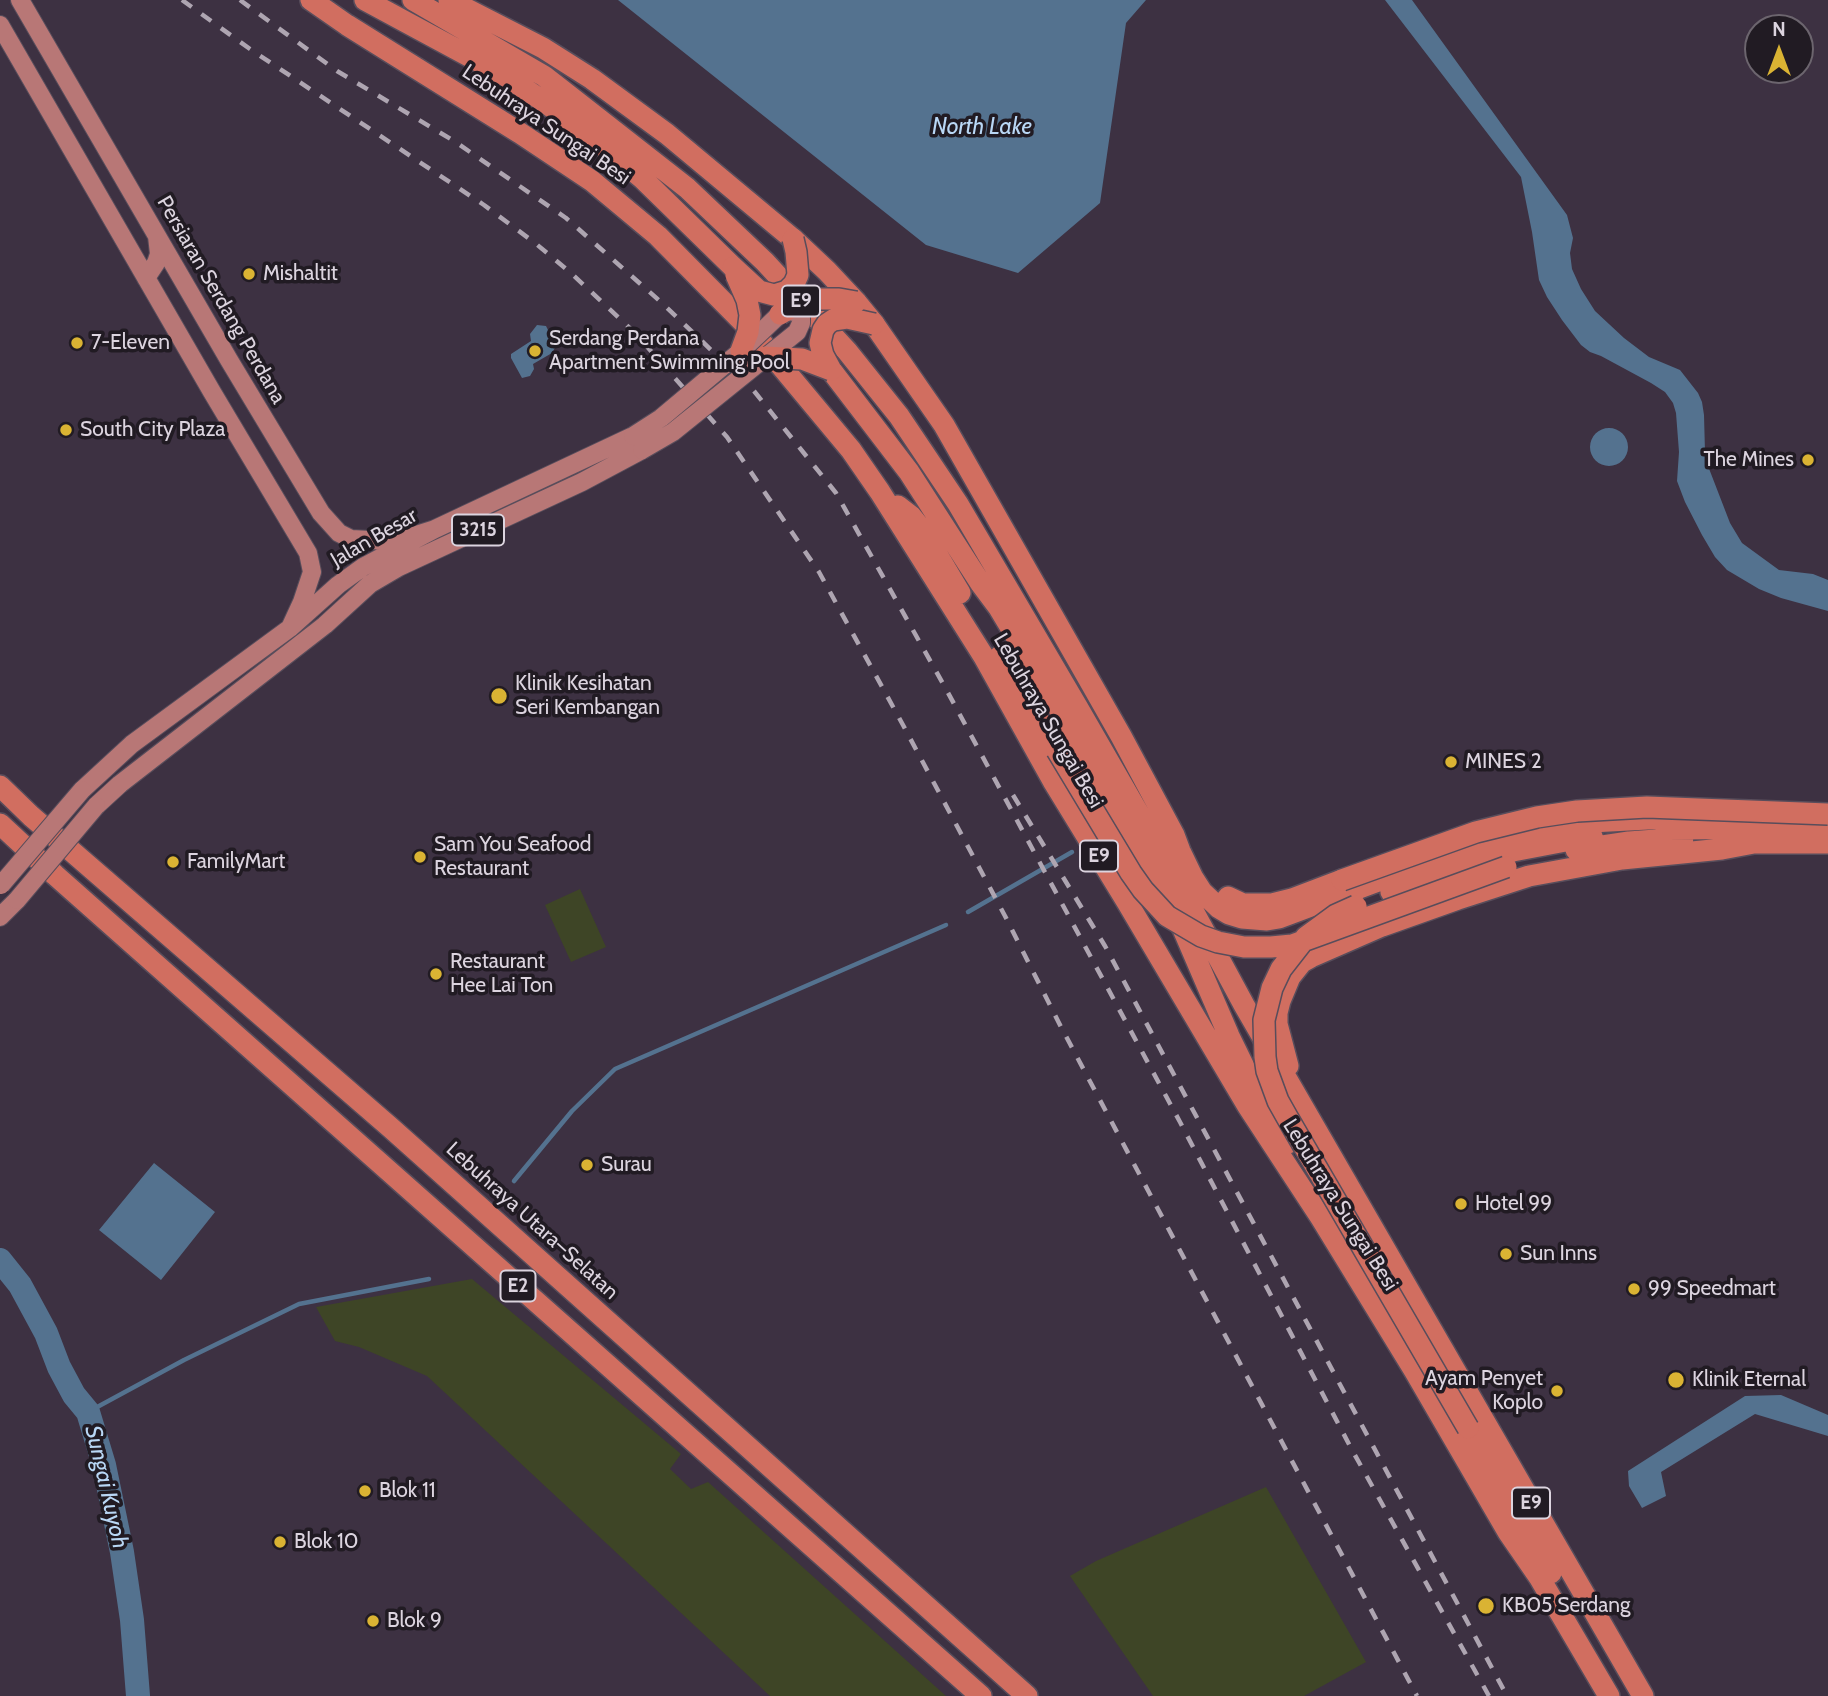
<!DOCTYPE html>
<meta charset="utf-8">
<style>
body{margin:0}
#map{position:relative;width:1828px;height:1696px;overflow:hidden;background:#3d3142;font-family:Cabin,sans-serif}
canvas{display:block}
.north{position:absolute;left:1744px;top:14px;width:70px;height:70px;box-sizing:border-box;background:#211b23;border:2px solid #6c656e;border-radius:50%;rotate:0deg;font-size:19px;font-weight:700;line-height:28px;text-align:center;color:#dcd4df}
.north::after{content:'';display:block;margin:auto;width:24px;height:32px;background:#dab333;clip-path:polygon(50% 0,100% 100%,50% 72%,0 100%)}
</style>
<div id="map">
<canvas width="1828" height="1696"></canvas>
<div class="north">N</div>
</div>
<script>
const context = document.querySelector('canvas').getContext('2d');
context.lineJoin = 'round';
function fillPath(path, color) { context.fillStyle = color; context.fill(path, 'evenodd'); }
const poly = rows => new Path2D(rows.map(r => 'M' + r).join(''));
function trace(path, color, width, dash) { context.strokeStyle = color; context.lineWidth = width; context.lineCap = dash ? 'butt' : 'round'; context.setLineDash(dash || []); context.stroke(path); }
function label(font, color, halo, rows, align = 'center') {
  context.font = font + ' Cabin,sans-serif'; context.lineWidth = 7; context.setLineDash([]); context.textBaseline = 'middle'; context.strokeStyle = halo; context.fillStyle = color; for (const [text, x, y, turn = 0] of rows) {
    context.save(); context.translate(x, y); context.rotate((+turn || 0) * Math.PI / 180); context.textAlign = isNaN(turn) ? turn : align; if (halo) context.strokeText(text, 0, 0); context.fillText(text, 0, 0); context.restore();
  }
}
fillPath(poly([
 [580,889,606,947,571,962,545,905],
 [472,1279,681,1454,670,1469,691,1489,708,1482,946,1696,770,1696,427,1376,359,1347,335,1341,316,1307],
 [1266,1487,1366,1662,1304,1696,1153,1696,1070,1576,1096,1561]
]), '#3e4526');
fillPath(poly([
 [618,0,1146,0,1126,23,1100,203,1018,273,926,245],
 [1385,0,1412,0,1567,215,1573,238,1570,253,1572,269,1581,289,1595,311,1624,338,1649,357,1680,370,1698,393,1702,402,1704,415,1705,452,1708,466,1730,523,1742,543,1779,570,1813,574,1828,580,1828,611,1781,598,1759,589,1727,570,1715,557,1702,535,1685,502,1677,481,1679,452,1676,413,1673,403,1665,392,1651,383,1601,356,1590,352,1581,345,1562,320,1547,297,1539,280,1532,232,1521,177],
 [537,325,546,326,556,346,552,353,533,364,534,369,530,376,522,378,511,358,511,354,531,341,530,334],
 '1590 447a19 19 0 1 1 38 0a19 19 0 1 1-38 0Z',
 [154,1163,215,1212,161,1280,99,1230],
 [1781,1395,1828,1415,1828,1436,1755,1414,1661,1472,1666,1496,1642,1508,1629,1486,1628,1471,1745,1396]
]), '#54728f');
trace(poly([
 [968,912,1072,852],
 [514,1181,572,1111,615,1069,946,925],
 [88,1412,184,1360,299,1304,429,1279]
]), '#54728f', 4.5);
trace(poly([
 [0,1260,20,1285,46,1333,59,1367,74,1395,88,1412,104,1465,122,1552,132,1620,138,1696]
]), '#54728f', 24);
const major = poly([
 [20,0,229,360,321,513,339,533,351,539,390,541,413,536,435,529],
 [0,25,212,392,308,553,312,572,302,602,290,628],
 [146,278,156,263,159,254,157,236],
 [82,790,132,744,290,628,338,585,363,567,435,529,633,436],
 [96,806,120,784,325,625,370,584,399,567,582,482,642,450],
 [0,917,17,900]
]);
const highway = poly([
 [311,0,347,25,520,133,592,181,658,236,752,331,851,450,880,492,984,657,1053,781,1127,902,1247,1105,1321,1218,1414,1370,1508,1532,1539,1577,1609,1696],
 [365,0,504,75,546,103,596,140,643,179,733,267],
 [413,0,544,76,687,188,765,262,847,351,899,416,958,504,1078,708,1170,868,1244,1005,1643,1696],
 [449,0,543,48,592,79,667,134,793,239,827,271,856,302,874,324,944,425,1121,736,1174,835,1180,851,1193,878,1202,892,1219,908,1229,914,1242,918,1267,920,1279,918,1475,845,1508,836,1561,826,1591,822,1685,817],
 [831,370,909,472,981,584,999,608,1047,688,1121,815,1183,929,1229,1036,1253,1085,1288,1143],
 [898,506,911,516,923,531,960,593],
 [999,657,1057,750],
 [0,786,31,816,391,1128,1027,1696],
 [0,824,55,875,981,1696],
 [1666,829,1828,828],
 [1743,841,1754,843,1828,843],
 [1576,850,1629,842,1683,838],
 [1391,892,1513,851,1592,836],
 [1228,897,1243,904,1272,904,1292,899,1342,880],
 [1288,1066,1277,1024,1277,1013,1280,1001,1290,977,1302,962,1311,957,1382,926,1458,899,1529,876,1622,859,1722,849,1754,843],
 [1468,1428,1551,1573]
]);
trace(major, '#584d5b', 20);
trace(highway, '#584d5b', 24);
trace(major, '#b87776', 18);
trace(highway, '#d16e60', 21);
trace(poly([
 [182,0,250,49,484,205,535,243,571,273,634,332,727,437,819,572,903,725,1005,916,1060,1025,1417,1696],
 [240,0,337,71,454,141,566,218,662,303,754,391,836,493,946,689,1180,1122,1351,1448,1489,1696],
 [1013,795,1105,946,1507,1696]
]), '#aea5b1', 4.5, [12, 12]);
const majorBridge = poly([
 [633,436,661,418,741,351,780,314,790,311,798,313,801,318,801,323,797,332,673,432,642,450],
 [1,885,82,790],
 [17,900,96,806]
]);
const highwayBridge = poly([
 [733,267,759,291,774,295,787,291,794,284,798,275,796,252,793,239],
 [736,275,747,300,750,315,748,332,741,351],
 [780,314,793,306,812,299,839,299,856,302],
 [765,357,802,359,831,370],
 [831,370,823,355,820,343,823,330,827,324,833,320,847,318,874,324],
 [1057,750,1131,873,1143,890,1167,916,1201,936,1218,942,1244,947,1271,947,1292,945,1506,867],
 [1342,880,1476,832,1537,817,1577,811,1647,807,1828,814],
 [1356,906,1336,915,1306,937,1281,969,1272,988,1264,1020,1265,1057,1267,1071,1278,1101,1287,1117,1468,1428]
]);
trace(majorBridge, '#584d5b', 20, []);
trace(highwayBridge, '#584d5b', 24, []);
trace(majorBridge, '#b87776', 18);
trace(highwayBridge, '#d16e60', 21);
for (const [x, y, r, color] of [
 [249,274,7,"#dab333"],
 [77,343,7,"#dab333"],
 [535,351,7,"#dab333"],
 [66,430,7,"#dab333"],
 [1808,460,7,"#dab333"],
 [499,696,9,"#dab333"],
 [1451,762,7,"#dab333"],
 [420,857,7,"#dab333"],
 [173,862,7,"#dab333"],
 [436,974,7,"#dab333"],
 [587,1165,7,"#dab333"],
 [1461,1204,7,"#dab333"],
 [1506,1254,7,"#dab333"],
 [1634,1289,7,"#dab333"],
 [1676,1380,9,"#dab333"],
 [1557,1391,7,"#dab333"],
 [365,1491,7,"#dab333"],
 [280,1542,7,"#dab333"],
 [1486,1606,9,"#dab333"],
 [373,1621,7,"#dab333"]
]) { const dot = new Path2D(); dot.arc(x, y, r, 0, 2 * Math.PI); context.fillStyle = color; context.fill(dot); trace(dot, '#211b23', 2.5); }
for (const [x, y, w] of [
 [801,301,38],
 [478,530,52],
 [1099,856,38],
 [518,1286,35],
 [1531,1503,38]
]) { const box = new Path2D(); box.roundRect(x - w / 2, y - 15.5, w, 31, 5); context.fillStyle = '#211b23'; context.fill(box); trace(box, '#dcd4df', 2); }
label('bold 19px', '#dcd4df', null, [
 ["E9",801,301],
 ["3215",478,530],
 ["E9",1099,856],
 ["E2",518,1286],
 ["E9",1531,1503]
]);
label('21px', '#dcd4df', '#211b23', [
 ["Lebuhraya Sungai Besi",546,125,34],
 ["Persiaran Serdang Perdana",221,300,60],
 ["Jalan Besar",374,538,-30],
 ["Lebuhraya Sungai Besi",1048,721,60],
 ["Lebuhraya Sungai Besi",1340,1205,58],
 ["Lebuhraya Utara–Selatan",532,1221,42]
]);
label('21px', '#dcd4df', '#211b23', [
 ["Mishaltit",263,274],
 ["Serdang Perdana",549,339],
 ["Apartment Swimming Pool",549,363],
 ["7-Eleven",91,343],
 ["South City Plaza",80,430],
 ["The Mines",1794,460,"right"],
 ["Klinik Kesihatan",515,684],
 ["Seri Kembangan",515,708],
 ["MINES 2",1465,762],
 ["Sam You Seafood",434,845],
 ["Restaurant",434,869],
 ["FamilyMart",187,862],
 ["Restaurant",450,962],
 ["Hee Lai Ton",450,986],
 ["Surau",601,1165],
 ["Hotel 99",1475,1204],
 ["Sun Inns",1520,1254],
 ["99 Speedmart",1648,1289],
 ["Ayam Penyet",1543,1379,"right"],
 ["Koplo",1543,1403,"right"],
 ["Klinik Eternal",1692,1380],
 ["Blok 11",379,1491],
 ["Blok 10",294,1542],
 ["KB05 Serdang",1502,1606],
 ["Blok 9",387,1621]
], 'left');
label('italic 23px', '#b9d7f5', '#211b23', [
 ["North Lake",982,127],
 ["Sungai Kuyoh",106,1487,77]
]);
</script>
